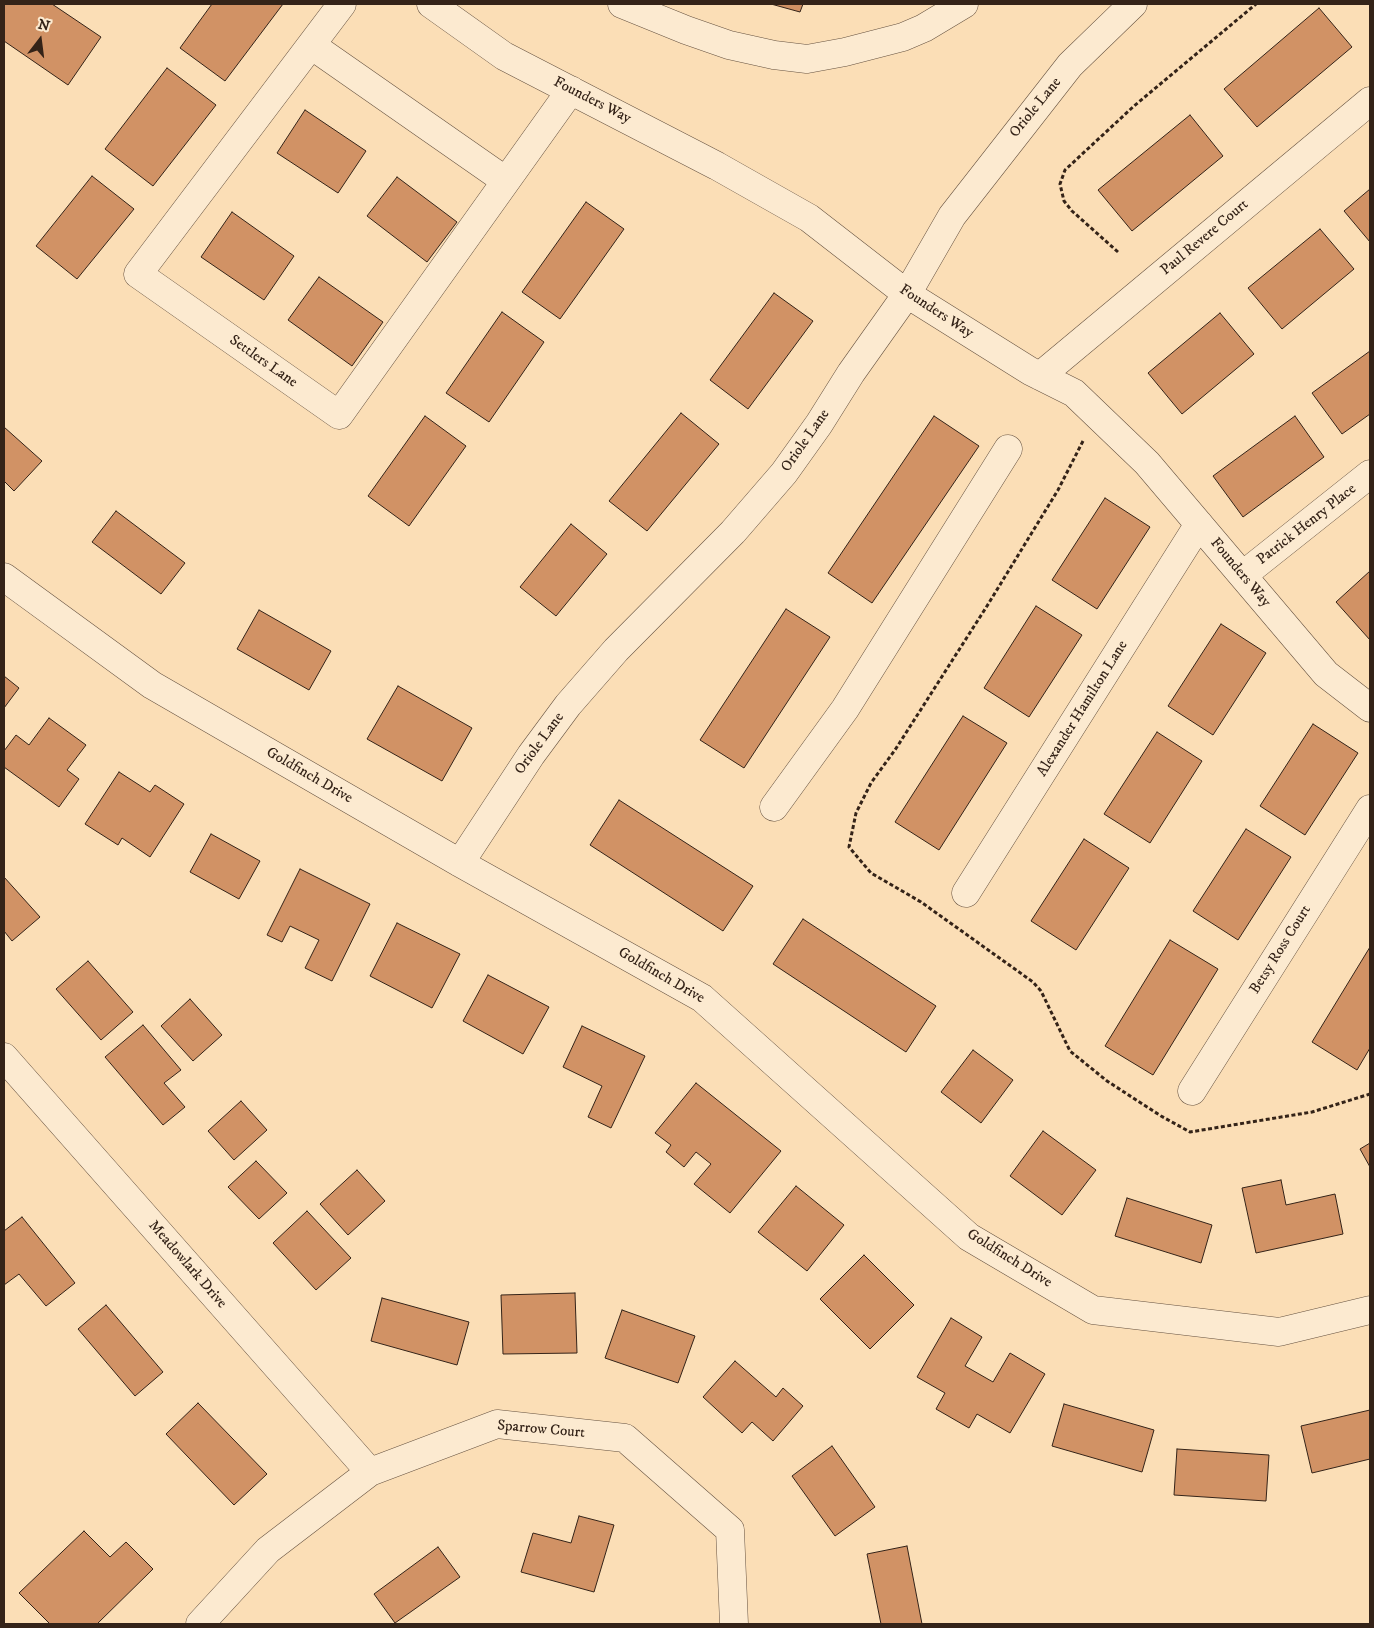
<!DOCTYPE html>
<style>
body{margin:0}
#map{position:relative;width:1374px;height:1628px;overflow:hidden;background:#fbdeb6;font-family:"IM FELL DW Pica",serif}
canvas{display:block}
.frame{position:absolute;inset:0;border:5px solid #342318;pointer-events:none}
.north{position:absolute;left:15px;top:15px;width:50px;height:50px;-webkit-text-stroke:4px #fcead0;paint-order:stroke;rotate:15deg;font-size:14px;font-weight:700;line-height:20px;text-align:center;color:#342318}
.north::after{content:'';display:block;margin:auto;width:18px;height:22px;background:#342318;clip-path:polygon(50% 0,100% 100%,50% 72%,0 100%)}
</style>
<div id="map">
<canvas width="1374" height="1628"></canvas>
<div class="frame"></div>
<div class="north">N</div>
</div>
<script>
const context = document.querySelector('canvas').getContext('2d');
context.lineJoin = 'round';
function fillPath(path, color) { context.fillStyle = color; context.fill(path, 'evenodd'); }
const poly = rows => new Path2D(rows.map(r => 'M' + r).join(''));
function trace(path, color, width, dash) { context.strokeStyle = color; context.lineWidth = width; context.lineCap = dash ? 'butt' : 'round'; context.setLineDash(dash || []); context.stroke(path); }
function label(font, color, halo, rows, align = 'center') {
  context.font = font + ' "IM FELL DW Pica",serif'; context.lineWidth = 4; context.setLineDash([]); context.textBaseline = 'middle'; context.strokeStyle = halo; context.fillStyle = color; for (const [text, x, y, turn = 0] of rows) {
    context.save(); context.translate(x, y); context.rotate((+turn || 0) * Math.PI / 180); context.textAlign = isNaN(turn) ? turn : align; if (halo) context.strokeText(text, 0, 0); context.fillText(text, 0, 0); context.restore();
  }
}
const building = poly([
 [4,4,52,4,101,37,68,85,4,41,4,4],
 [212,4,283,4,225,81,180,48,212,4],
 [771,4,803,4,800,12,771,4],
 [1319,8,1352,47,1257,127,1224,89,1319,8],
 [167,68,216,105,153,186,105,149,167,68],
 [305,110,366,151,338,193,277,153,305,110],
 [1190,115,1223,156,1132,231,1098,190,1190,115],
 [92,176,134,209,77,279,36,246,92,176],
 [397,177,457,222,427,262,367,216,397,177],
 [1370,189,1370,242,1344,211,1370,189],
 [586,202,624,229,560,319,522,292,586,202],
 [232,212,294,256,264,300,201,257,232,212],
 [1320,229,1354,269,1282,329,1248,288,1320,229],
 [319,277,383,322,352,366,288,320,319,277],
 [774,293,813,321,748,409,710,380,774,293],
 [502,312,544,342,489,422,446,393,502,312],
 [1220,313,1254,354,1182,414,1148,373,1220,313],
 [1370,351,1370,414,1342,434,1312,393,1370,351],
 [681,413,719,444,647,531,609,501,681,413],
 [425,416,466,446,409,526,368,496,425,416],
 [934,416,979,446,872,603,828,573,934,416],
 [1295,416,1324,457,1243,517,1213,476,1295,416],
 [4,427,42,461,14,491,4,481,4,427],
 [1105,498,1150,527,1097,609,1052,580,1105,498],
 [116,511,185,563,161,594,92,542,116,511],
 [571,524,607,554,556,616,520,587,571,524],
 [1370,571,1370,640,1336,602,1370,571],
 [1036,606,1082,635,1029,717,984,688,1036,606],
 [786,609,830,637,744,768,700,740,786,609],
 [259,610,331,651,309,690,237,649,259,610],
 [1221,624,1266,653,1213,735,1168,706,1221,624],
 [4,676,19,688,4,708,4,676],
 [398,686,472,728,442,781,367,739,398,686],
 [963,716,1007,743,939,850,895,822,963,716],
 [49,718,86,745,67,770,79,779,59,807,4,767,4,751,16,735,29,745,49,718],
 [1313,724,1358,753,1305,835,1260,806,1313,724],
 [1157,732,1202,761,1150,843,1104,814,1157,732],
 [119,772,150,792,155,785,184,804,150,857,122,838,118,845,85,824,119,772],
 [619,800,753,886,723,931,590,845,619,800],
 [1246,829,1291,857,1238,940,1193,911,1246,829],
 [211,834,260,861,239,899,190,872,211,834],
 [1084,839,1129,868,1076,950,1031,921,1084,839],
 [300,869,370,904,332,981,305,968,319,940,290,926,282,942,267,935,300,869],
 [4,877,40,917,12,941,4,931,4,877],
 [803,919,936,1006,906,1052,773,964,803,919],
 [397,923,460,954,432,1008,370,976,397,923],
 [1170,940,1218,969,1153,1075,1105,1046,1170,940],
 [1370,947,1370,1048,1357,1070,1312,1042,1370,947],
 [88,961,133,1012,101,1040,56,989,88,961],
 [488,975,549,1007,523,1054,463,1021,488,975],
 [190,999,222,1035,193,1061,161,1026,190,999],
 [143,1025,181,1070,164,1083,185,1107,163,1125,105,1057,143,1025],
 [582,1026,645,1056,611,1128,588,1117,602,1086,563,1067,582,1026],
 [973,1050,1013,1080,981,1123,941,1092,973,1050],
 [696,1083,781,1151,730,1213,694,1184,711,1164,696,1152,684,1167,666,1152,671,1145,655,1133,696,1083],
 [241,1101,267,1130,234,1160,208,1131,241,1101],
 [1043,1131,1096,1170,1062,1215,1010,1176,1043,1131],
 [1370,1143,1370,1167,1360,1149,1370,1143],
 [256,1161,287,1193,259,1219,228,1187,256,1161],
 [357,1170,385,1201,348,1235,320,1204,357,1170],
 [1281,1180,1286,1205,1335,1194,1343,1234,1256,1253,1242,1188,1281,1180],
 [796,1186,844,1225,807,1271,758,1232,796,1186],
 [1127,1198,1212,1225,1201,1263,1115,1236,1127,1198],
 [307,1211,351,1258,316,1290,273,1243,307,1211],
 [22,1217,75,1283,46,1306,19,1274,4,1285,4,1231,22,1217],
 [864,1255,914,1305,870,1349,820,1299,864,1255],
 [575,1293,577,1353,503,1354,501,1295,575,1293],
 [382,1298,469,1322,457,1365,371,1341,382,1298],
 [106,1305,163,1372,135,1396,78,1329,106,1305],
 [622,1310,695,1336,678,1383,605,1358,622,1310],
 [951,1318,982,1337,965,1366,993,1382,1010,1353,1045,1374,1010,1433,977,1414,969,1428,936,1409,945,1393,917,1377,951,1318],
 [735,1361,776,1397,783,1388,803,1406,773,1441,752,1422,742,1433,703,1397,735,1361],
 [198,1403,267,1474,234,1505,166,1434,198,1403],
 [1064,1404,1154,1430,1142,1472,1052,1446,1064,1404],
 [1370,1410,1370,1459,1312,1473,1301,1426,1370,1410],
 [832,1446,875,1507,835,1536,792,1476,832,1446],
 [1177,1449,1269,1455,1266,1501,1174,1495,1177,1449],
 [579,1516,614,1525,594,1592,521,1572,533,1533,571,1543,579,1516],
 [84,1531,110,1557,126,1542,153,1569,97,1624,50,1624,19,1593,84,1531],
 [907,1546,922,1624,881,1624,867,1554,907,1546],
 [438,1547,460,1577,395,1623,374,1594,438,1547]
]);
fillPath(building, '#d19265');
trace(building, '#342318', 1);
const minor = poly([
 [342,4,138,274,339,415,571,90],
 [431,4,504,56,717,166,809,218,907,294,1030,371,1074,393,1147,463,1326,674,1370,708],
 [622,4,686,30,729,45,774,55,807,59,845,52,903,37,924,28,964,4],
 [311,45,506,181],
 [1040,376,1370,101],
 [1243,575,1370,474],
 [4,577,152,685,460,863,702,998,969,1237,1093,1310,1279,1332,1370,1310],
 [774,807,845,709,1008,449],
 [460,863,531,755,568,705,616,650,733,532,784,473,819,424,851,373,907,294,952,216,1070,65,1133,4],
 [966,893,1199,524],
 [4,1057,370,1472],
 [1192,1091,1370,809],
 [200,1624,268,1550,370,1472,497,1424,625,1438,730,1530,734,1624]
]);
trace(minor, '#665240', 29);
trace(poly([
 [1118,252,1072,211,1064,201,1060,184,1065,170,1134,106,1256,4],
 [1083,441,1058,490,987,606,895,750,871,783,856,813,849,847,871,873,921,902,1033,982,1041,991,1070,1051,1107,1081,1161,1116,1190,1132,1312,1112,1370,1094]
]), '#342318', 3, [4, 2.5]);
trace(minor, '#fcead0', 28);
label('15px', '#342318', '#fcead0', [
 ["Founders Way",592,101,27],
 ["Oriole Lane",1036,108,-51],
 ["Paul Revere Court",1205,238,-40],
 ["Founders Way",936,312,33],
 ["Settlers Lane",263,362,35],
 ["Oriole Lane",806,441,-55],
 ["Patrick Henry Place",1307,525,-38],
 ["Founders Way",1240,573,50],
 ["Alexander Hamilton Lane",1083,709,-58],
 ["Oriole Lane",540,744,-54],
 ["Goldfinch Drive",309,776,30],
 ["Betsy Ross Court",1281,950,-58],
 ["Goldfinch Drive",661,976,30],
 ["Goldfinch Drive",1009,1259,32],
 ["Meadowlark Drive",187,1265,49],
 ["Sparrow Court",541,1430,5]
]);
</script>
